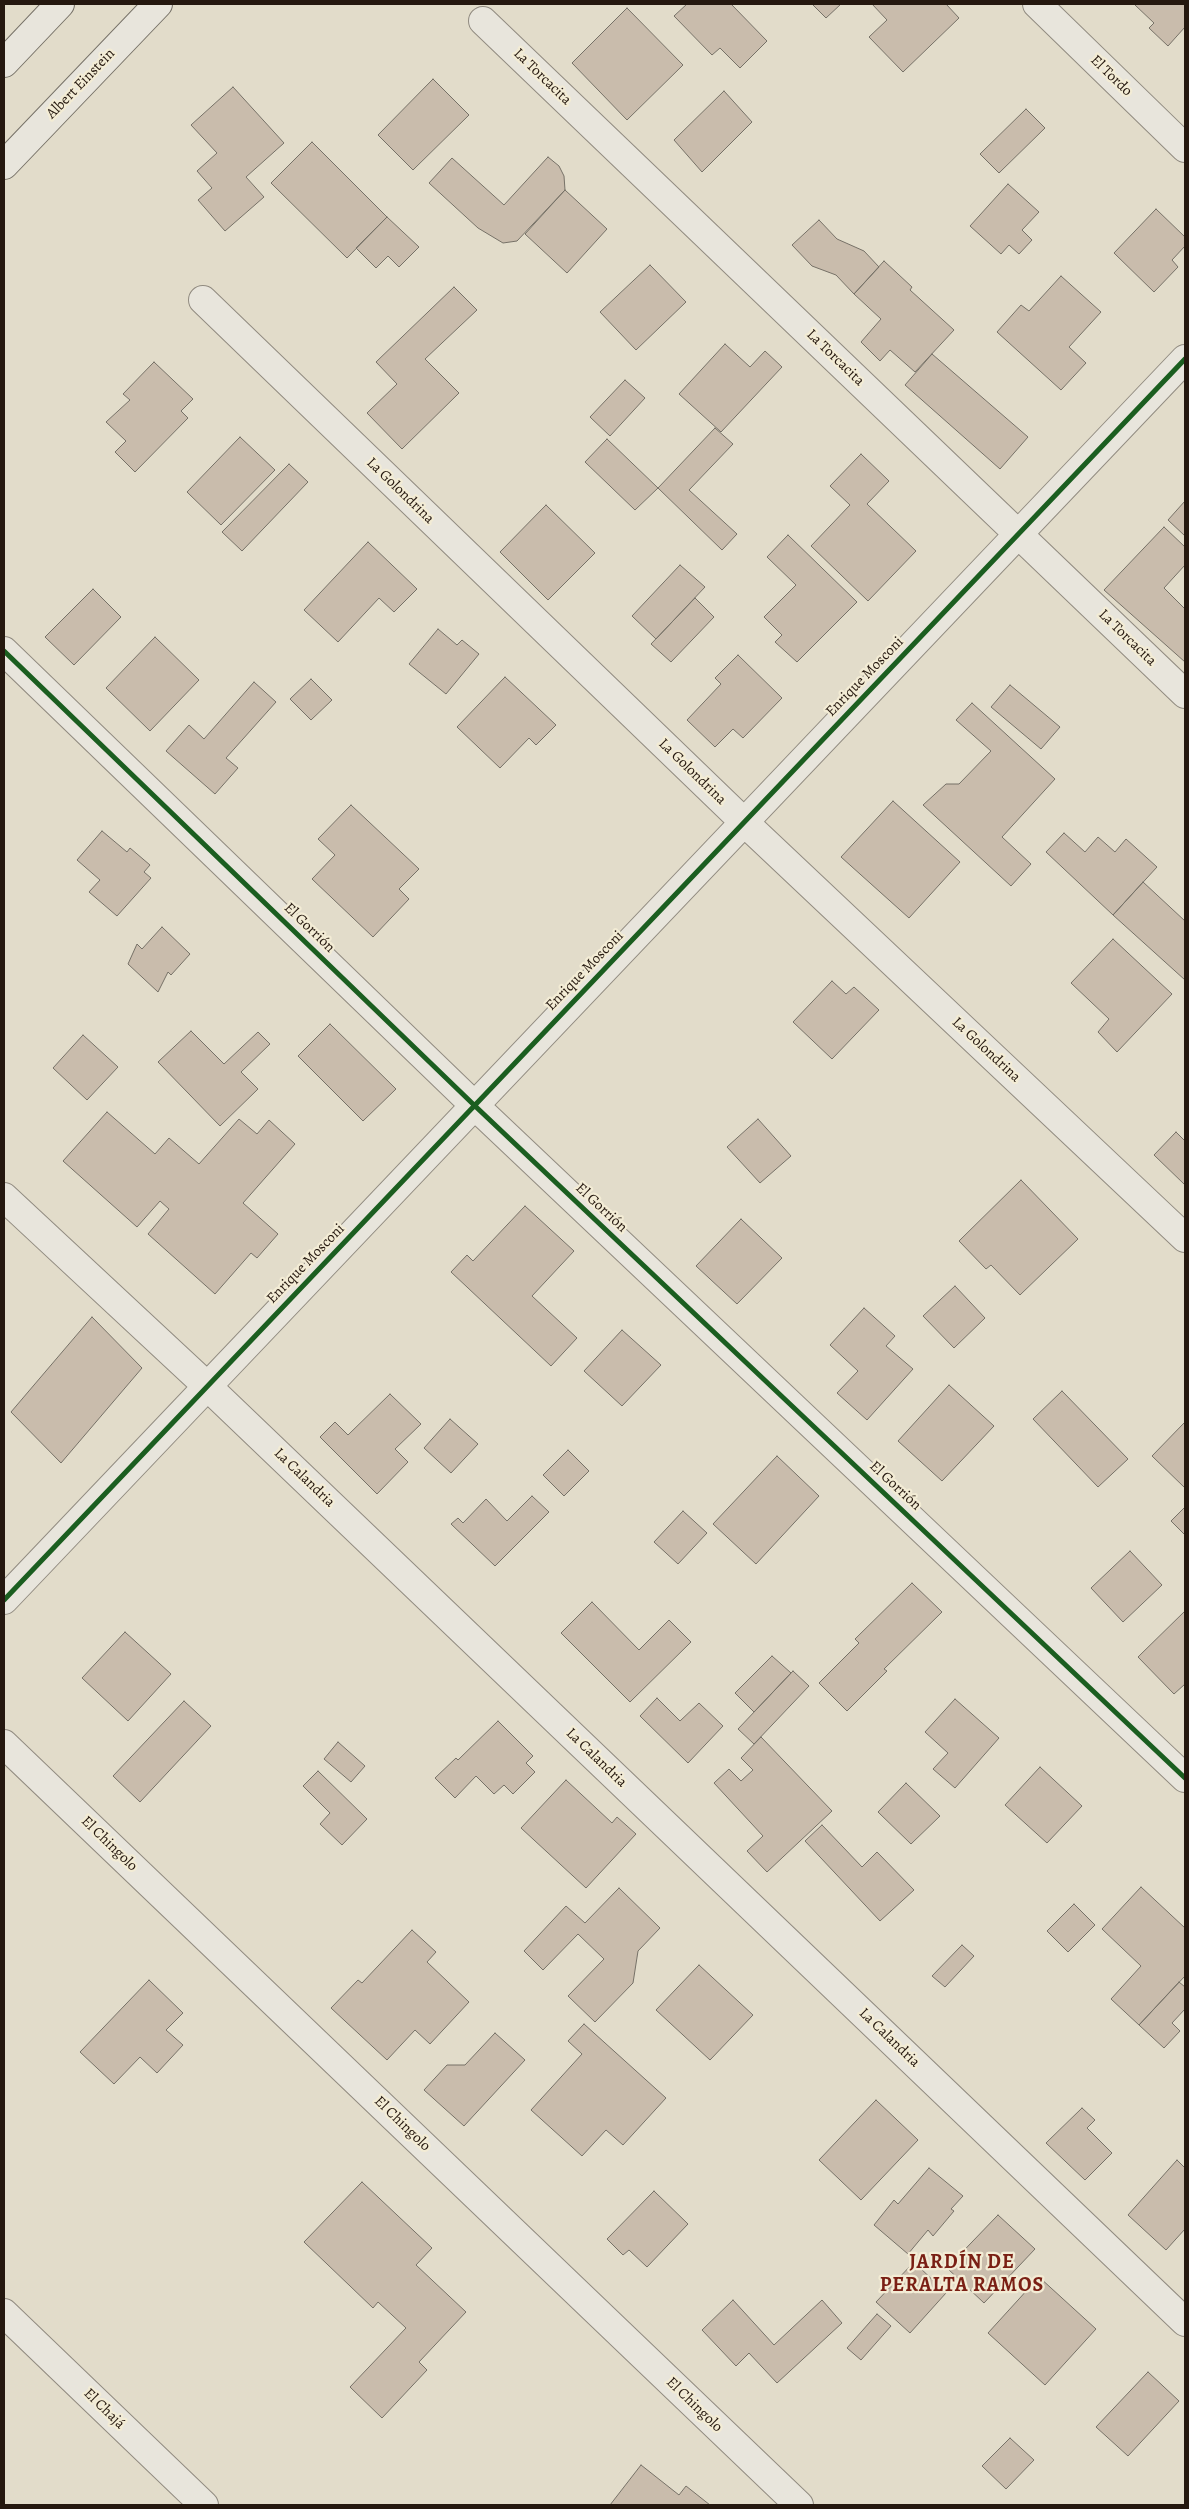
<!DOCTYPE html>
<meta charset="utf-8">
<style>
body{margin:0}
#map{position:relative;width:1189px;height:2509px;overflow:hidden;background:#e2dcca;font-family:Alegreya,serif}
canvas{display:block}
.frame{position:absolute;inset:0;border:5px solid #25180f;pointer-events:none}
</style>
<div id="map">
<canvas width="1189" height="2509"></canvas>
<div class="frame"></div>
</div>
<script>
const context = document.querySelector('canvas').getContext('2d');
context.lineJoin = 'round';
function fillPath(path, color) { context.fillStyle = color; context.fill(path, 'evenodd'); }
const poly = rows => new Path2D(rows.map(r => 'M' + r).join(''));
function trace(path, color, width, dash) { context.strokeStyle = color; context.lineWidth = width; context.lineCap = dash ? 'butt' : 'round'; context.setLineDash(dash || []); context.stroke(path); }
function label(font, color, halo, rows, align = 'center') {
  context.font = font + ' Alegreya,serif'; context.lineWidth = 4.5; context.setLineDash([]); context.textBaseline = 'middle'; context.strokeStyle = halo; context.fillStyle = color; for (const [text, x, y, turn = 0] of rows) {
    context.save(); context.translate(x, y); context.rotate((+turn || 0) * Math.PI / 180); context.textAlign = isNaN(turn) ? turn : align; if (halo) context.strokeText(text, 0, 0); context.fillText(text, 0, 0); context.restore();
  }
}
const building = poly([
 [687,4,731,4,767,41,740,68,720,48,712,55,674,16,687,4],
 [812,4,841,4,826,18,812,4],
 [872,4,946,4,959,18,903,72,869,37,887,20,872,4],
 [1136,4,1185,4,1185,27,1168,46,1149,28,1154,23,1135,5,1136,4],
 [627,8,683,65,627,120,572,63,627,8],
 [433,79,469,115,413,170,378,135,433,79],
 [233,87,284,143,246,177,264,197,225,231,198,200,212,188,197,171,217,153,191,125,233,87],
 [724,91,752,122,702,172,674,140,724,91],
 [1026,109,1045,128,999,173,980,154,1026,109],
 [312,142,387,217,347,258,271,183,312,142],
 [548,157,559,166,564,176,565,190,517,241,503,243,478,228,429,183,452,158,504,205,548,157],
 [1008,184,1039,212,1022,230,1032,240,1019,254,1009,245,1001,254,970,226,1008,184],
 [565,190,607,229,567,273,525,234,565,190],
 [1156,209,1185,237,1185,246,1172,260,1178,267,1154,292,1114,253,1156,209],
 [387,217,419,247,399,267,388,256,376,268,356,248,387,217],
 [819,220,837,239,864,251,879,267,854,294,836,275,812,266,792,245,819,220],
 [884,261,912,287,910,290,954,330,915,372,890,350,880,361,861,342,881,319,854,294,884,261],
 [650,265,686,302,636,350,600,312,650,265],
 [1061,276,1101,312,1069,347,1086,363,1061,390,997,332,1021,305,1029,311,1061,276],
 [454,287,477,310,425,359,459,393,402,449,367,413,397,384,376,362,454,287],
 [725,344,750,367,765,351,782,367,721,432,679,394,725,344],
 [932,354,1028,437,1000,469,905,385,932,354],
 [154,362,193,399,181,411,188,418,135,472,115,452,126,441,106,422,130,400,123,394,154,362],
 [625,380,645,398,610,436,590,417,625,380],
 [715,428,733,444,689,490,737,534,722,550,658,488,715,428],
 [240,437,275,470,221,525,187,492,240,437],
 [607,439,658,488,635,510,585,462,607,439],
 [861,454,889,481,867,504,916,551,868,601,811,546,850,505,830,486,861,454],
 [289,464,308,482,242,551,222,532,289,464],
 [1185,501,1185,536,1168,520,1185,501],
 [546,505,595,553,548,600,500,552,546,505],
 [1164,527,1185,547,1185,565,1164,588,1185,609,1185,662,1104,590,1164,527],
 [788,535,857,602,797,662,775,642,782,635,764,617,796,585,767,557,788,535],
 [368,542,417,589,394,612,379,598,338,642,304,610,368,542],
 [680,565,705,587,656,639,632,616,680,565],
 [93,589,121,617,74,665,45,637,93,589],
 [695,598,714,617,671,662,651,644,695,598],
 [438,629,457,645,462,640,479,654,446,694,409,664,438,629],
 [155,637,199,680,150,731,106,688,155,637],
 [738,655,782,698,743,738,733,729,715,747,687,720,721,684,715,678,738,655],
 [505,677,556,725,536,745,529,738,500,768,457,727,505,677],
 [311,679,332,700,311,720,290,699,311,679],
 [254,682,276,702,226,758,238,768,215,794,166,751,189,725,204,739,254,682],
 [1010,685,1060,727,1041,749,991,707,1010,685],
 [972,703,1055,779,1002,837,1031,864,1011,886,923,805,946,784,959,784,991,751,956,720,972,703],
 [893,801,960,862,909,918,841,857,893,801],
 [351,805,419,869,399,889,409,899,373,937,312,879,335,855,318,839,351,805],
 [102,831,127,852,130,848,150,865,144,872,151,878,117,916,89,892,100,880,77,860,102,831],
 [1064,833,1085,852,1098,837,1115,852,1126,839,1157,867,1113,915,1046,852,1064,833],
 [1143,882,1185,921,1185,980,1113,915,1143,882],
 [162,927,190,954,171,975,168,972,158,992,128,964,137,944,142,949,162,927],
 [1113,939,1172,994,1117,1052,1098,1032,1109,1019,1071,983,1113,939],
 [832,981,846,994,854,987,879,1010,832,1059,793,1022,832,981],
 [330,1024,396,1089,363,1121,298,1056,330,1024],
 [191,1031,224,1064,258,1032,270,1044,241,1072,258,1089,220,1126,158,1062,191,1031],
 [83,1035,118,1067,87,1100,53,1068,83,1035],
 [107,1112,155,1154,169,1138,199,1164,239,1119,257,1134,269,1120,295,1144,243,1203,278,1234,257,1258,251,1253,215,1294,148,1234,169,1209,160,1201,137,1227,63,1161,107,1112],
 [758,1119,791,1156,760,1183,727,1147,758,1119],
 [1176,1132,1185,1141,1185,1185,1154,1155,1176,1132],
 [1021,1180,1078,1239,1020,1295,991,1265,986,1269,959,1241,1021,1180],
 [525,1206,574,1251,532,1296,577,1338,551,1366,451,1272,467,1255,473,1261,525,1206],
 [741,1219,782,1258,737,1304,696,1266,741,1219],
 [955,1286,985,1318,954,1348,923,1316,955,1286],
 [864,1308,895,1336,886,1346,913,1369,867,1420,837,1393,858,1371,830,1345,864,1308],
 [92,1317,142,1368,61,1463,11,1412,92,1317],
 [622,1330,661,1365,622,1406,584,1371,622,1330],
 [949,1385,994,1426,942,1481,898,1441,949,1385],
 [1062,1391,1128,1459,1098,1487,1033,1419,1062,1391],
 [390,1394,421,1424,395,1449,408,1462,377,1494,320,1437,335,1422,348,1435,390,1394],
 [450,1419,478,1444,451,1473,424,1448,450,1419],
 [1185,1422,1185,1488,1152,1456,1185,1422],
 [568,1450,589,1471,564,1496,543,1475,568,1450],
 [777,1456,819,1496,756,1564,713,1524,777,1456],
 [532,1496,549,1512,495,1566,451,1524,458,1518,463,1523,486,1499,507,1521,532,1496],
 [1185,1507,1185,1535,1171,1521,1185,1507],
 [683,1511,707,1533,678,1564,654,1542,683,1511],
 [1130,1551,1162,1585,1123,1622,1091,1588,1130,1551],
 [912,1583,942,1612,884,1669,887,1671,847,1711,819,1683,859,1643,855,1639,912,1583],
 [592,1602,639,1650,669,1620,691,1642,630,1702,561,1633,592,1602],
 [1185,1611,1185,1684,1174,1694,1138,1657,1185,1611],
 [125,1632,171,1674,128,1721,82,1678,125,1632],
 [772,1656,791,1673,754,1712,735,1693,772,1656],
 [793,1671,809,1686,754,1744,738,1729,793,1671],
 [657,1698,680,1721,699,1703,723,1726,688,1763,640,1716,657,1698],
 [955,1699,999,1738,955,1788,933,1769,948,1753,925,1732,955,1699],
 [184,1701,211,1726,140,1802,113,1776,184,1701],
 [498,1721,533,1756,526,1763,535,1772,513,1794,504,1785,494,1794,476,1776,455,1798,435,1778,456,1758,458,1760,498,1721],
 [761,1737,832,1811,767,1872,747,1851,763,1836,714,1783,729,1769,741,1781,753,1770,741,1758,761,1737],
 [338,1742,365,1766,351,1782,324,1759,338,1742],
 [1040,1767,1082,1806,1047,1843,1005,1805,1040,1767],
 [318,1771,367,1819,342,1845,320,1824,330,1813,303,1786,318,1771],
 [566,1780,612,1823,617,1817,636,1834,586,1888,521,1828,566,1780],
 [906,1783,940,1816,911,1844,878,1812,906,1783],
 [822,1825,862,1867,877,1852,914,1890,880,1921,805,1841,822,1825],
 [1141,1887,1185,1928,1185,1976,1139,2025,1111,1999,1141,1966,1102,1929,1141,1887],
 [619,1888,660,1928,638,1951,633,1983,595,2022,568,1996,604,1959,578,1934,543,1970,524,1951,566,1906,585,1923,619,1888],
 [1074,1904,1095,1925,1068,1952,1047,1931,1074,1904],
 [412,1930,436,1952,427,1962,469,2002,430,2044,415,2030,387,2060,331,2008,358,1980,362,1983,412,1930],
 [962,1945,974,1956,945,1987,932,1976,962,1945],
 [699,1965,753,2015,710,2060,656,2010,699,1965],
 [149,1980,183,2013,166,2030,183,2045,157,2073,140,2057,114,2084,80,2052,149,1980],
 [1179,1982,1185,1987,1185,2009,1172,2023,1180,2031,1164,2048,1139,2025,1179,1982],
 [584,2024,666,2098,623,2145,606,2130,582,2156,531,2110,582,2054,568,2041,584,2024],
 [495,2033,525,2060,464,2126,424,2090,447,2065,465,2065,495,2033],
 [876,2100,918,2140,861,2200,819,2160,876,2100],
 [1082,2108,1095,2120,1087,2128,1112,2153,1085,2180,1046,2143,1082,2108],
 [1177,2160,1185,2168,1185,2229,1166,2250,1128,2215,1177,2160],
 [929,2168,963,2196,951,2209,954,2211,933,2236,928,2230,908,2254,874,2225,894,2200,898,2204,929,2168],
 [362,2182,432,2248,416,2265,466,2312,419,2362,427,2370,382,2418,350,2387,406,2328,378,2302,373,2308,304,2242,362,2182],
 [654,2191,688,2224,647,2267,629,2250,623,2255,607,2239,654,2191],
 [998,2215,1035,2249,984,2303,947,2268,998,2215],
 [914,2262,946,2293,910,2333,876,2302,914,2262],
 [1039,2277,1096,2329,1045,2385,988,2333,1039,2277],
 [733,2300,774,2345,822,2300,842,2323,777,2383,749,2353,736,2366,702,2330,733,2300],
 [877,2314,891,2326,861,2360,847,2348,877,2314],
 [1148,2372,1179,2401,1128,2456,1096,2427,1148,2372],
 [1010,2438,1034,2460,1006,2489,982,2466,1010,2438],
 [641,2465,679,2495,686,2486,710,2505,610,2505,641,2465]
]);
fillPath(building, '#c9bcac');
trace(building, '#767167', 1);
const street = poly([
 [1037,4,1185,148],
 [483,21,1185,694],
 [203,300,744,822,1185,1238],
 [4,651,474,1105,1185,1778],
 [4,1197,207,1386,1185,2322],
 [4,1600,1185,359],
 [4,1744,799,2505],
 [4,2313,204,2505]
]);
const secondary = poly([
 [4,63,60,4],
 [4,165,158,4]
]);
trace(street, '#918b80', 30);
trace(secondary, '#767167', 30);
trace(street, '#e8e5dc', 28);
trace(secondary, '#e8e5dc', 28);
trace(poly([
 [4,651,474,1105,1185,1778],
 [4,1600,1185,359]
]), '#1b5e20', 5);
label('15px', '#25180f', '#f3ecd5', [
 ["El Tordo",1111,76,44],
 ["La Torcacita",542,77,44],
 ["Albert Einstein",81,84,-46],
 ["La Torcacita",835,358,44],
 ["La Golondrina",400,491,44],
 ["La Torcacita",1127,638,44],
 ["Enrique Mosconi",865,677,-46],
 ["La Golondrina",692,772,44],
 ["El Gorrión",309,928,44],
 ["Enrique Mosconi",585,971,-46],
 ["La Golondrina",986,1050,43],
 ["El Gorrión",601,1208,43],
 ["Enrique Mosconi",306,1264,-46],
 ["La Calandria",304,1478,44],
 ["El Gorrión",895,1486,43],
 ["La Calandria",596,1758,44],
 ["El Chingolo",109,1844,44],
 ["La Calandria",889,2038,44],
 ["El Chingolo",402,2124,44],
 ["El Chingolo",694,2405,44],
 ["El Chajá",104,2409,44]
]);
context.letterSpacing = '1px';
label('bold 20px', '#7a1f14', '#f3ecd5', [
 ["JARDÍN DE",962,2263],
 ["PERALTA RAMOS",962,2286]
]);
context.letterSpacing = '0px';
</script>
